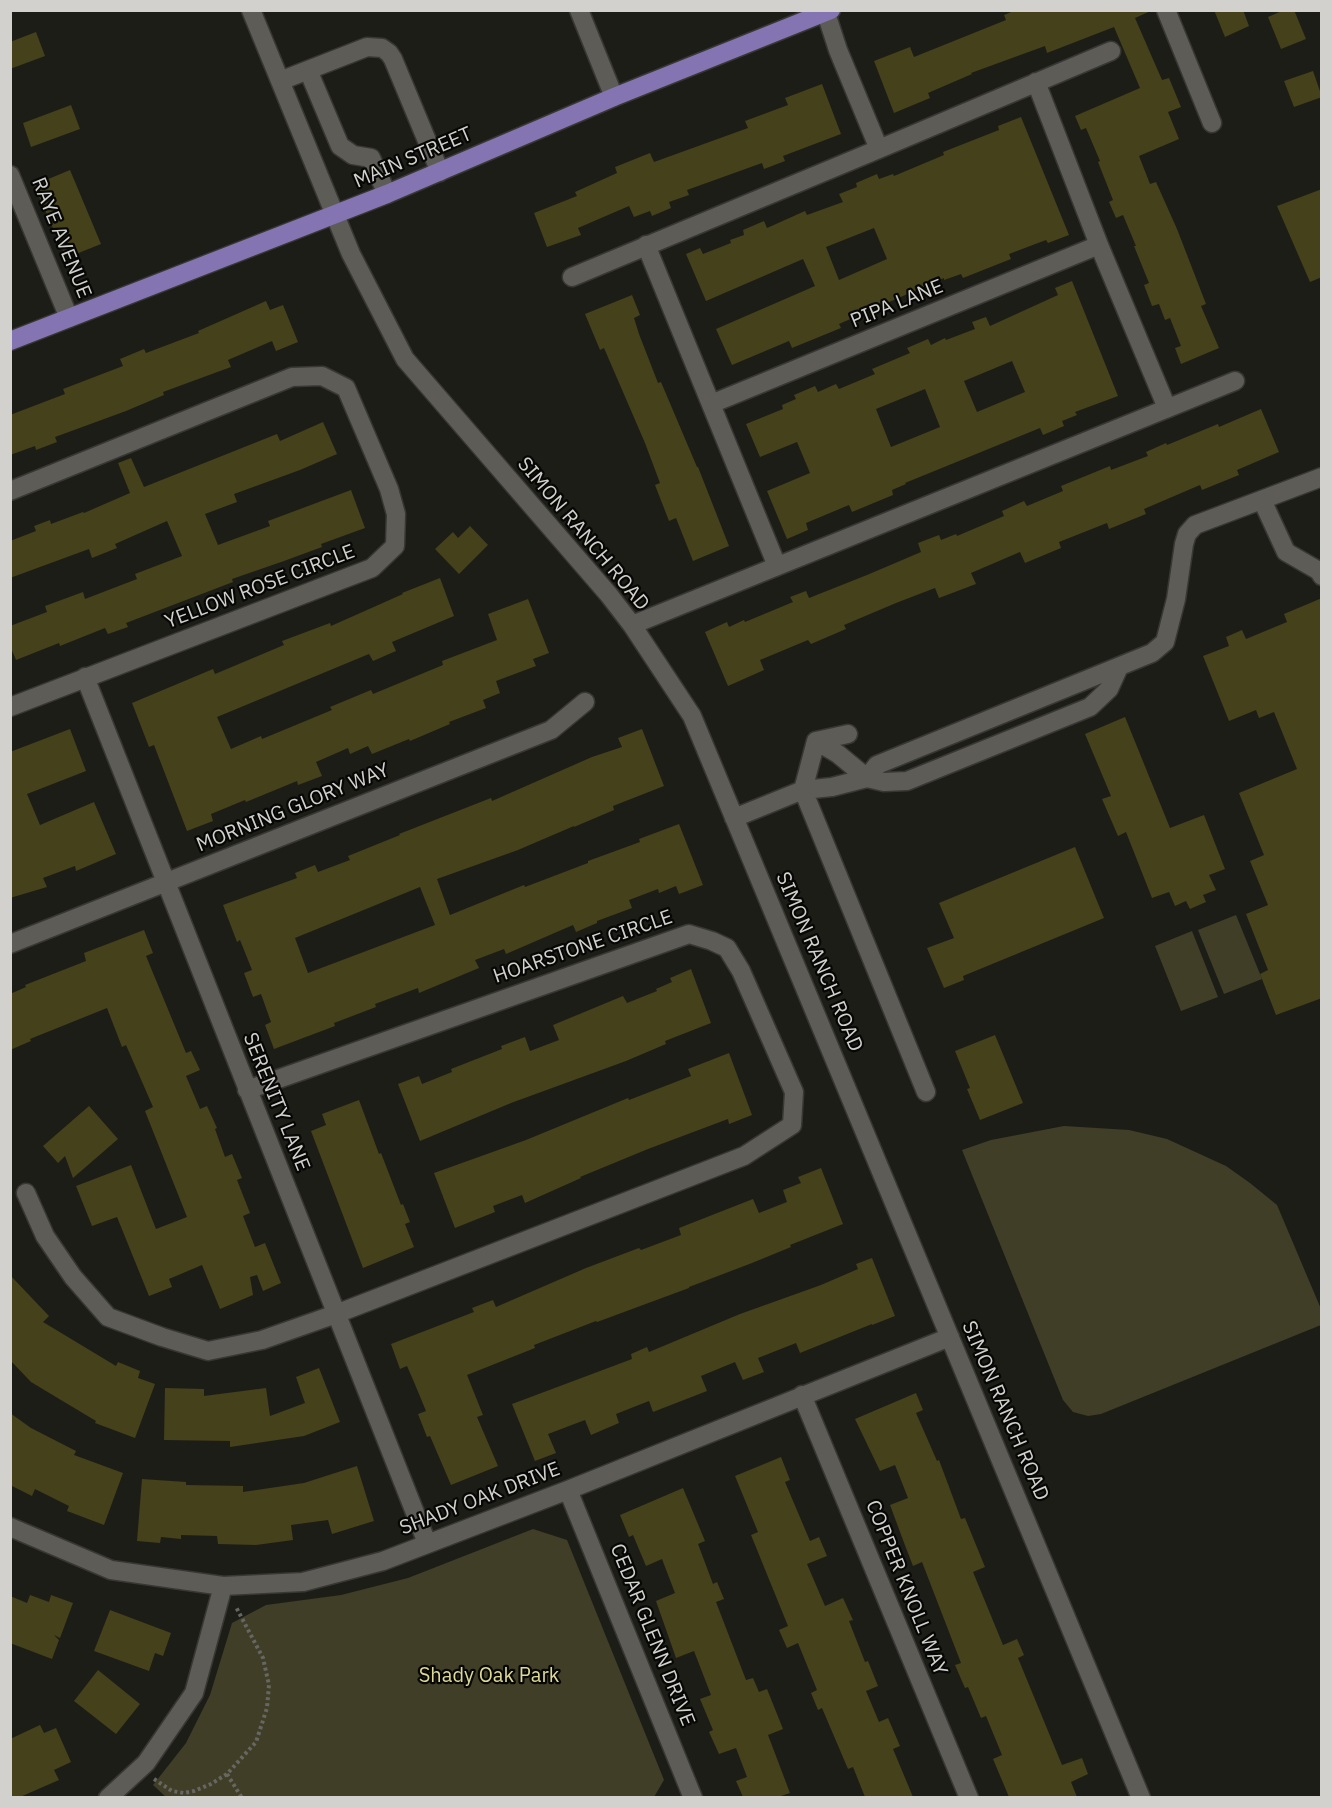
<!DOCTYPE html>
<style>
body{margin:0}
#map{position:relative;width:1332px;height:1808px;overflow:hidden;background:#1d1d18;font-family:"IBM Plex Sans",sans-serif}
canvas{display:block}
.frame{position:absolute;inset:0;border:12px solid #d2d1ce;pointer-events:none}
</style>
<div id="map">
<canvas width="1332" height="1808"></canvas>
<div class="frame"></div>
</div>
<script>
const context = document.querySelector('canvas').getContext('2d');
context.lineJoin = 'round';
function fillPath(path, color) { context.fillStyle = color; context.fill(path, 'evenodd'); }
const poly = rows => new Path2D(rows.map(r => 'M' + r).join(''));
function trace(path, color, width, dash) { context.strokeStyle = color; context.lineWidth = width; context.lineCap = dash ? 'butt' : 'round'; context.setLineDash(dash || []); context.stroke(path); }
function label(font, color, halo, rows, align = 'center') {
  context.font = font + ' "IBM Plex Sans",sans-serif'; context.lineWidth = 4.5; context.setLineDash([]); context.textBaseline = 'middle'; context.strokeStyle = halo; context.fillStyle = color; for (const [text, x, y, turn = 0] of rows) {
    context.save(); context.translate(x, y); context.rotate((+turn || 0) * Math.PI / 180); context.textAlign = isNaN(turn) ? turn : align; if (halo) context.strokeText(text, 0, 0); context.fillText(text, 0, 0); context.restore();
  }
}
fillPath(poly([
 [1236,915,1262,979,1224,994,1198,930],
 [1192,931,1218,997,1181,1011,1155,946],
 [1064,1126,1129,1130,1167,1139,1226,1166,1250,1183,1277,1205,1321,1309,1321,1325,1101,1414,1088,1416,1073,1412,1063,1400,962,1150,991,1140],
 [533,1529,567,1540,664,1780,654,1797,167,1798,153,1785,186,1743,210,1695,232,1623,266,1605,341,1595,408,1578]
]), '#403e27');
fillPath(poly([
 [1016,10,1153,10,1135,18,1162,80,1169,78,1181,107,1168,112,1179,139,1139,156,1150,184,1156,182,1177,229,1206,304,1201,306,1219,348,1181,364,1175,348,1181,346,1170,318,1165,320,1159,304,1152,306,1144,285,1149,283,1134,246,1136,246,1123,215,1116,218,1109,202,1113,200,1098,162,1100,161,1086,128,1081,130,1075,116,1140,88,1114,27,1047,53,1045,46,971,73,972,74,928,93,930,98,894,113,874,61,910,47,914,57,1006,20,1004,15],
 [1214,10,1243,10,1249,26,1225,37],
 [1284,10,1294,10,1306,39,1281,49,1268,17],
 [36,32,45,56,10,69,10,42],
 [1313,71,1322,97,1294,107,1284,81],
 [822,84,841,134,783,156,785,161,764,169,762,163,687,190,689,195,669,202,671,208,652,216,650,211,634,217,629,206,578,228,581,235,547,247,534,213,577,196,575,192,617,173,615,167,650,153,654,162,748,128,745,121,788,105,785,98],
 [71,105,80,129,31,147,23,123],
 [1021,117,1069,235,1048,243,1046,240,1009,254,1011,259,963,278,961,274,944,280,944,278,839,324,841,328,792,348,789,341,732,365,716,329,815,286,803,259,706,301,686,254,700,248,703,254,731,243,730,240,744,235,743,230,764,221,767,228,805,211,807,215,843,202,839,194,857,187,856,183,877,174,879,179,893,174,894,176,944,155,943,152,999,130,998,126],
 [874,228,887,259,839,280,826,247],
 [70,170,101,244,66,258,34,185],
 [1322,189,1322,277,1310,282,1277,206],
 [1072,281,1118,396,1075,412,1077,415,1062,421,1064,426,1043,435,1040,428,905,483,906,484,892,490,893,495,852,512,849,505,806,523,808,530,787,539,767,491,810,473,797,442,760,457,746,424,783,409,782,405,796,399,794,395,815,386,818,392,836,384,839,389,875,374,872,369,910,353,907,348,928,339,931,345,945,338,946,340,975,329,972,322,986,317,990,326,1058,295,1055,288],
 [1012,361,1025,392,977,412,964,381],
 [925,389,940,427,891,447,876,409],
 [632,295,640,315,634,318,639,334,658,383,661,382,697,467,698,467,729,546,693,561,676,518,669,521,655,485,660,483,645,443,604,348,600,350,585,314],
 [266,301,270,310,283,305,298,342,276,351,272,341,228,360,231,367,163,392,164,395,126,411,55,437,57,442,36,450,35,446,10,455,10,415,65,394,63,389,123,366,120,359,144,349,146,353,199,333,198,331],
 [1261,409,1279,452,1237,470,1239,475,1202,490,1200,485,1144,509,1146,514,1109,529,1107,523,1059,542,1061,548,1025,563,1020,552,971,573,976,584,939,598,935,588,896,603,844,625,846,629,811,644,808,640,760,660,764,670,728,686,705,632,727,622,729,627,744,620,745,622,793,602,790,597,806,591,809,598,867,575,921,552,918,543,939,535,941,540,956,534,957,536,1004,516,1002,511,1024,501,1027,506,1063,491,1061,486,1088,475,1110,466,1111,470,1148,456,1146,452,1166,443,1167,445,1218,424,1219,427],
 [323,422,337,454,300,470,234,494,237,502,205,514,218,545,270,526,268,521,351,490,365,528,321,544,322,547,284,561,232,579,233,582,126,623,128,627,108,634,105,628,60,646,59,643,16,660,10,646,10,626,47,612,45,606,83,592,85,599,137,579,135,574,182,556,167,521,115,544,117,548,92,558,89,549,10,578,10,541,36,531,34,526,50,520,51,524,83,512,84,513,130,493,118,463,131,458,144,487,277,434,280,441],
 [470,526,488,545,459,574,435,549,453,532,458,538],
 [440,578,454,616,392,642,396,651,373,661,369,654,217,717,231,749,261,736,262,739,332,710,330,707,371,690,373,694,443,665,442,661,497,640,488,614,528,599,549,653,533,659,536,666,496,681,500,693,483,700,486,708,449,722,450,724,410,741,409,739,372,754,368,746,350,754,348,748,316,762,322,776,298,785,297,781,246,802,245,800,211,814,213,821,187,831,154,745,149,747,132,703,213,669,215,674,284,645,282,641,330,623,331,626,403,594,402,593],
 [1322,598,1322,998,1276,1015,1260,974,1268,970,1246,914,1268,905,1250,861,1264,855,1239,793,1297,769,1274,712,1259,718,1256,710,1229,721,1203,656,1229,646,1226,637,1242,630,1246,639,1287,622,1284,614],
 [1125,717,1170,828,1204,815,1225,869,1209,875,1216,890,1203,895,1206,902,1190,909,1186,901,1175,906,1169,892,1152,898,1126,832,1118,836,1102,799,1111,796,1085,734],
 [70,729,86,771,27,794,40,825,94,802,116,854,76,871,75,866,43,878,47,887,10,898,10,752],
 [642,729,664,786,613,806,614,810,574,827,574,826,518,850,437,879,450,915,524,885,525,887,588,863,588,861,640,842,639,839,679,824,703,885,679,894,676,886,659,893,658,889,629,900,632,908,597,921,597,923,576,932,573,925,506,954,504,949,475,960,479,968,419,993,418,988,375,1004,376,1007,334,1023,335,1026,274,1049,265,1025,271,1022,261,994,253,997,244,973,252,970,240,940,237,942,223,905,297,878,295,873,315,865,318,872,350,860,348,856,400,835,399,834,491,798,492,801,592,757,622,747,618,738],
 [420,887,435,925,308,973,295,938],
 [1075,847,1104,918,963,976,964,980,944,988,927,948,954,938,939,903],
 [144,930,153,953,146,956,186,1053,191,1051,200,1070,186,1076,200,1109,207,1106,217,1128,215,1129,225,1157,232,1154,242,1178,237,1180,250,1213,243,1216,255,1247,265,1243,281,1283,263,1291,257,1275,250,1277,253,1295,220,1309,202,1265,169,1279,172,1287,149,1296,117,1217,92,1226,76,1186,131,1165,156,1229,187,1217,145,1111,153,1107,126,1045,122,1047,107,1008,30,1039,31,1041,10,1050,10,994,26,987,25,985,86,961,84,953],
 [691,969,711,1023,665,1041,666,1044,626,1061,511,1103,420,1141,398,1084,419,1076,422,1084,452,1072,451,1069,502,1049,501,1046,525,1037,530,1051,559,1040,553,1025,623,996,627,1003,657,991,656,989,672,982,670,978],
 [995,1035,1023,1103,980,1120,967,1089,970,1088,955,1051],
 [729,1053,752,1115,729,1124,728,1119,648,1149,580,1177,581,1178,525,1203,522,1195,493,1206,495,1212,455,1228,434,1173,526,1140,628,1098,629,1100,691,1076,688,1069],
 [359,1100,379,1154,381,1153,401,1205,403,1204,410,1222,405,1224,414,1247,363,1268,311,1131,326,1125,322,1114],
 [89,1106,118,1139,73,1178,65,1156,58,1163,43,1146],
 [821,1168,843,1224,790,1245,791,1247,752,1263,689,1287,689,1288,597,1322,596,1321,534,1345,535,1348,467,1375,483,1415,477,1417,498,1466,451,1485,430,1436,427,1437,418,1414,426,1411,414,1382,407,1366,400,1369,391,1344,474,1312,472,1308,493,1300,496,1307,586,1268,639,1248,641,1250,681,1235,679,1228,753,1199,759,1213,787,1202,783,1190,801,1183,798,1177],
 [872,1258,895,1316,872,1325,872,1324,800,1353,796,1343,758,1358,764,1372,743,1380,735,1362,701,1376,707,1391,653,1412,649,1401,616,1414,619,1423,591,1435,585,1420,548,1434,556,1453,535,1461,512,1404,632,1359,631,1354,647,1347,649,1352,740,1314,821,1285,858,1269,856,1264],
 [10,1275,49,1316,43,1322,116,1366,118,1362,140,1371,138,1378,155,1384,135,1438,95,1423,96,1421,31,1382,10,1360],
 [319,1368,340,1422,304,1436,230,1447,230,1441,164,1440,165,1388,204,1389,204,1396,266,1388,270,1416,305,1403,296,1377],
 [916,1393,923,1410,916,1413,937,1461,939,1460,961,1519,965,1518,985,1567,973,1572,1003,1645,1017,1639,1024,1655,1018,1658,1062,1765,1082,1758,1088,1774,1071,1782,1077,1797,1009,1797,993,1759,1002,1755,986,1716,981,1718,968,1687,965,1688,955,1665,961,1663,922,1562,913,1566,906,1548,890,1505,908,1498,895,1465,880,1471,855,1419],
 [10,1413,31,1428,76,1451,74,1455,123,1473,104,1525,67,1511,69,1506,35,1489,32,1496,10,1485],
 [781,1457,790,1480,785,1482,810,1541,819,1537,827,1556,807,1564,825,1606,843,1598,853,1620,849,1621,865,1662,868,1661,878,1686,866,1691,879,1722,888,1718,900,1746,893,1749,913,1797,865,1797,853,1767,848,1769,822,1708,818,1710,811,1693,817,1690,798,1643,787,1648,779,1630,788,1626,751,1535,758,1532,735,1476],
 [357,1466,374,1521,332,1534,328,1520,291,1525,293,1540,256,1545,218,1544,217,1536,181,1535,181,1539,161,1537,160,1543,137,1541,142,1479,186,1482,186,1485,243,1486,243,1492,304,1483],
 [683,1488,705,1541,698,1544,713,1584,717,1582,724,1599,716,1602,746,1680,753,1678,759,1692,767,1689,783,1729,768,1735,790,1793,778,1797,743,1797,736,1781,747,1777,736,1748,719,1754,709,1732,713,1730,700,1699,711,1695,694,1651,676,1658,656,1601,675,1593,662,1559,646,1566,633,1535,629,1537,620,1515],
 [30,1595,49,1602,51,1595,73,1603,60,1638,54,1635,59,1640,52,1659,10,1643,10,1596,27,1603],
 [110,1610,171,1633,163,1656,155,1653,149,1671,94,1651],
 [98,1670,140,1704,116,1734,74,1701],
 [40,1725,44,1733,56,1728,71,1762,54,1770,59,1780,20,1797,10,1797,10,1739]
]), '#44411b');
const minor = poly([
 [251,10,351,254,405,359,609,595,632,625,692,716,1141,1798],
 [579,10,614,97],
 [825,10,838,50,879,149,1111,51],
 [1166,10,1212,123],
 [308,70,340,146,353,155,371,158,387,194],
 [280,81,367,47,382,48,389,53,393,59,440,172],
 [1036,82,1099,245,1167,408],
 [10,175,69,318],
 [646,245,777,566],
 [572,277,879,149],
 [711,404,1099,245],
 [10,491,292,377,322,376,346,388,389,489,396,514,395,546,372,568,10,707],
 [1262,500,1286,552,1319,571,1322,576],
 [632,625,1235,381],
 [85,677,427,1543],
 [816,741,803,790,926,1092],
 [816,741,838,754,867,778,884,782,907,781,1090,707,1109,689,1119,667],
 [816,741,848,734],
 [734,818,803,790,832,787,867,778,877,765,1152,653,1165,642,1176,599,1184,544,1187,534,1195,525,1322,477],
 [10,944,551,730,585,702],
 [26,1193,45,1236,73,1277,108,1317,162,1337,208,1351,262,1340,336,1314,744,1156,792,1125,794,1092,741,971,727,948,712,941,689,934,247,1090],
 [802,1395,969,1798],
 [568,1490,693,1798],
 [10,1527,111,1570,223,1586,303,1582,383,1561,568,1490,950,1337],
 [108,1798,146,1763,194,1693,223,1586]
]);
const major = poly([
 [10,341,387,194,614,97,831,10]
]);
trace(minor, '#383734', 21);
trace(major, '#383734', 21);
trace(poly([
 [227,1774,242,1798],
 [154,1779,172,1791,184,1793,194,1791,211,1784,227,1774,256,1742,267,1708,269,1685,263,1658,236,1607]
]), '#666662', 4, [3, 3]);
trace(minor, '#5d5c57', 18);
trace(major, '#8574b2', 18);
label('20px', '#d2d1ce', '#070706', [
 ["MAIN STREET",413,158,-23],
 ["RAYE AVENUE",61,238,68],
 ["PIPA LANE",897,304,-22],
 ["SIMON RANCH ROAD",583,534,50],
 ["YELLOW ROSE CIRCLE",260,587,-21],
 ["MORNING GLORY WAY",293,808,-22],
 ["HOARSTONE CIRCLE",583,947,-19],
 ["SIMON RANCH ROAD",819,962,67],
 ["SERENITY LANE",276,1102,68],
 ["SIMON RANCH ROAD",1005,1411,67],
 ["SHADY OAK DRIVE",480,1499,-21],
 ["COPPER KNOLL WAY",906,1588,68],
 ["CEDAR GLENN DRIVE",652,1635,68]
]);
label('20px', '#ded996', '#070706', [
 ["Shady Oak Park",489,1676]
]);
</script>
